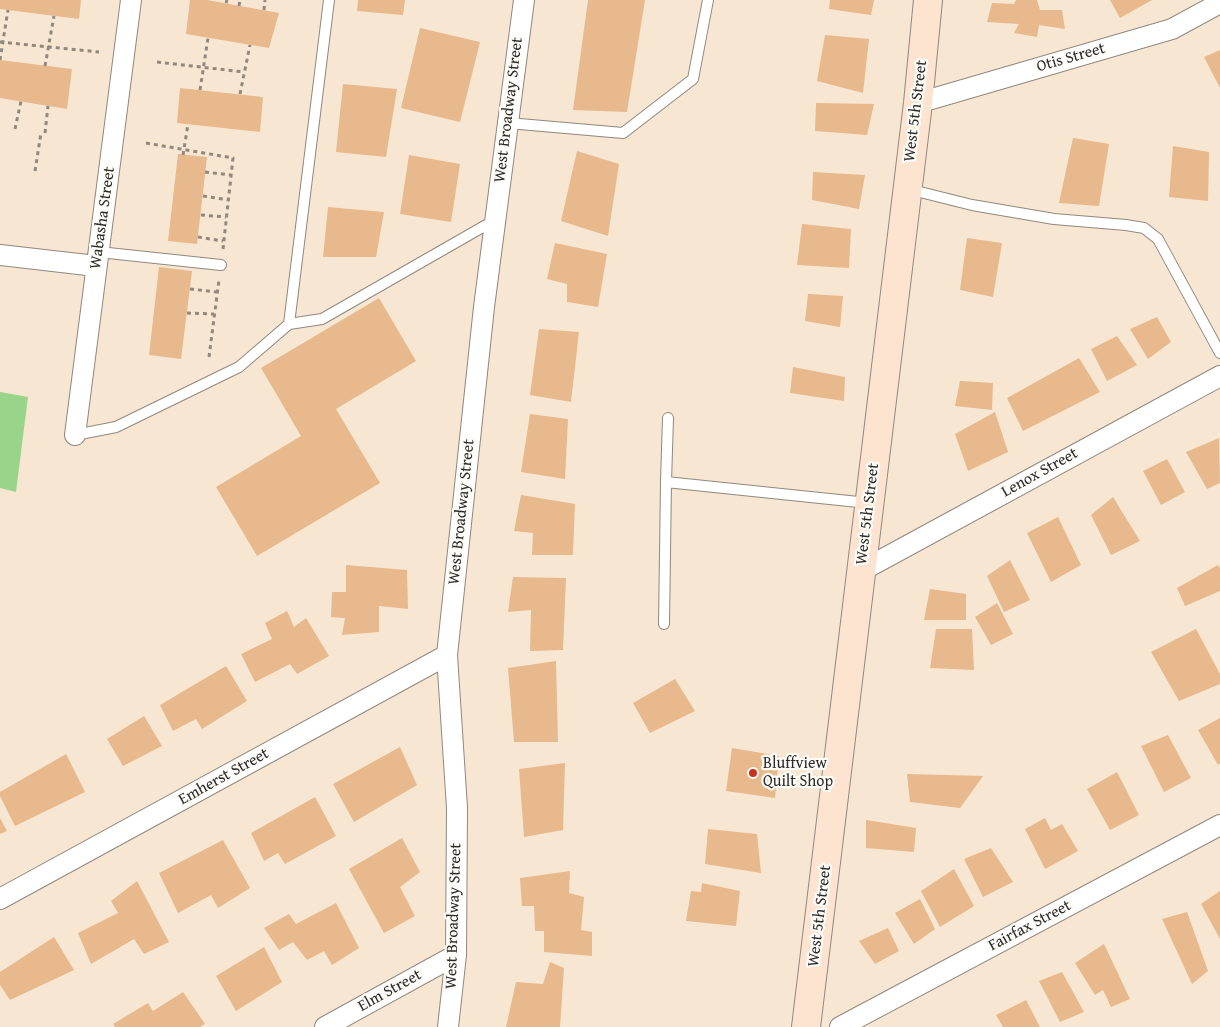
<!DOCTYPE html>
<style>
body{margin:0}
canvas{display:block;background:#f7e6d2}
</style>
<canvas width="1220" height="1027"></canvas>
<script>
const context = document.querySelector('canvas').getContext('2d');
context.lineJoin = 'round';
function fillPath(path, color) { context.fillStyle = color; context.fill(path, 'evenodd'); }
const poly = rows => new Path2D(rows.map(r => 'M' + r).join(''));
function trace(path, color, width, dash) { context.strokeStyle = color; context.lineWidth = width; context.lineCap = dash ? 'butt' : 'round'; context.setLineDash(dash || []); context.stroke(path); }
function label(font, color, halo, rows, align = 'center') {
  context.font = font + ' "Gentium Book Plus",serif'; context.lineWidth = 4.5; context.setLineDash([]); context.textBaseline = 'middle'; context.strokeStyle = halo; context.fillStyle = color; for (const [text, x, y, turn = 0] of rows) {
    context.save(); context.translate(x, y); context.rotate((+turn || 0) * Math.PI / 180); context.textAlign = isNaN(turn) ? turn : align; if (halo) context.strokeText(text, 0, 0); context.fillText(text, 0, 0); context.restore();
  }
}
fillPath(poly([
 [0,392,28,397,16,492,0,488]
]), '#98d58a');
fillPath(poly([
 [0,0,81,0,79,19,0,9],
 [190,0,207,0,279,13,269,48,186,34],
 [358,0,405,0,403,15,357,11],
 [588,0,645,0,627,112,573,110],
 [830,0,874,0,871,15,829,9],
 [1016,0,1037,0,1040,10,1062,10,1065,29,1039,25,1037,37,1014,33,1019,24,987,22,992,3,1014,4],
 [1110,0,1152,0,1120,18],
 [420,28,480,42,460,122,401,108],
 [825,35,869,39,863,93,817,81],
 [1220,50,1220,88,1204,57],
 [0,60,72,69,67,109,0,98],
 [343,84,397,89,386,157,336,152],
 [180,88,263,97,260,132,177,123],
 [816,103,874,104,867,135,815,131],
 [1073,138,1109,144,1099,206,1059,203],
 [1173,146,1209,152,1208,201,1169,197],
 [577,151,619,164,608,236,561,221],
 [178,154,207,157,197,244,168,241],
 [409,155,460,164,451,222,400,214],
 [813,172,865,175,859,209,812,200],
 [328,207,384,212,376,257,323,257],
 [802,224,851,229,849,268,797,265],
 [967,238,1002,243,993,297,960,290],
 [555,243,607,254,598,307,567,302,567,284,547,279],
 [159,267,192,271,181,359,149,355],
 [808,294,843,296,840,327,805,321],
 [379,298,416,361,336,409,380,483,257,556,216,487,301,436,261,368],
 [1157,317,1171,342,1148,359,1130,329],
 [539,329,579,332,571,402,530,395],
 [1117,336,1137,365,1107,381,1091,349],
 [1079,358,1100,392,1023,431,1007,398],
 [793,367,845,377,844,401,790,393],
 [960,381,993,383,992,410,955,406],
 [995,412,1008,452,968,471,955,434],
 [530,414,568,419,565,479,521,472],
 [1219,438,1220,483,1207,489,1186,452],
 [1167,459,1185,492,1161,505,1143,471],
 [521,495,575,504,573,555,532,555,533,533,514,531],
 [1113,497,1140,541,1111,555,1091,515],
 [1058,517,1081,565,1051,582,1027,533],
 [1010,560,1030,600,1004,612,987,576],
 [346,565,407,570,408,609,379,606,379,632,342,635,345,618,331,617,332,592,346,592],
 [1218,565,1220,568,1220,591,1185,606,1177,588],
 [513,577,566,578,563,650,530,651,531,610,508,612],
 [930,589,966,594,966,620,924,620],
 [997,603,1013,634,991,645,975,617],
 [287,611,294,627,306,618,329,656,297,674,290,664,255,682,241,654,272,639,265,623],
 [936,629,972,629,974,670,930,668],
 [1196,629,1220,674,1220,684,1179,701,1151,652],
 [556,661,558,742,514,742,508,668],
 [226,666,247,701,202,729,196,719,173,731,160,705],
 [675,679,695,711,650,733,633,703],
 [144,716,162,746,123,766,107,739],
 [1220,718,1220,763,1218,765,1198,730],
 [1168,735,1191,778,1164,792,1141,746],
 [400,747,417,785,354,822,333,784],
 [732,748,779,756,775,798,726,791],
 [66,754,85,792,15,826,0,796,0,792],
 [565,763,563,830,524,837,519,769],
 [1117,772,1139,815,1110,830,1087,789],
 [907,774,983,776,960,808,910,802],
 [315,797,336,836,285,864,278,853,264,861,251,833],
 [0,818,7,831,0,834],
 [1045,818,1051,830,1062,824,1078,851,1045,869,1025,829],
 [866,820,916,828,914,852,866,848],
 [708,829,757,834,761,873,705,864],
 [402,838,420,872,400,887,415,916,384,933,349,869],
 [223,840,250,888,218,908,211,895,178,913,159,873],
 [991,848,1013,882,983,897,964,859],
 [954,869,974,906,940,927,921,891],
 [570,871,569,893,584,897,581,930,592,932,592,956,544,952,544,931,535,931,534,906,522,906,520,878],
 [137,881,169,942,144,954,134,939,91,964,78,933,118,913,111,901],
 [702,883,740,891,736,926,686,921,691,891,701,892],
 [1220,891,1220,939,1201,904],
 [920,899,935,929,914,944,895,913],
 [336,903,359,948,332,965,324,951,307,960,293,942,279,950,264,928,289,914,296,924],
 [1187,912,1208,971,1192,984,1162,919],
 [888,928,899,951,875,964,859,941],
 [54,937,74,970,10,1000,0,985,0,972],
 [1104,944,1130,999,1111,1007,1103,990,1095,995,1075,963],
 [264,947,282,982,236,1011,216,976],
 [550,962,564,968,560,1027,506,1027,516,982,543,984],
 [1062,972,1084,1012,1060,1022,1039,981],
 [183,992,205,1024,200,1027,115,1027,113,1024,148,1003,153,1011],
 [1026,1000,1040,1027,1003,1027,996,1015]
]), '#e8b98d');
const lane = poly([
 [508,123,623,133,693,79,708,0],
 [908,189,972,205,1054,219,1126,225,1144,228,1158,239,1220,353],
 [99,252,221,265],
 [289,324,322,319,495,220],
 [75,435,116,427,239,367,289,324,329,0],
 [666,482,668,418],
 [664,624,666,482,868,503]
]);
const street = poly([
 [918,103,1172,29,1220,3],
 [0,255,96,266],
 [75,435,131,0],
 [861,571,1220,376],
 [0,899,447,655],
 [325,1027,456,955],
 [448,1027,456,955,457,808,447,655,484,307,524,0],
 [840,1027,1220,825]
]);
const secondary = poly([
 [806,1027,918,103,928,0]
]);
trace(lane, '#91887e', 12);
trace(street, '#91887e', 22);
trace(secondary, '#91887e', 30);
trace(poly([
 [226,3,227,0],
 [239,6,240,0],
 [264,10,265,0],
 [0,42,99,52],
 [0,60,8,10],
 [157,62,244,72],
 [45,66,54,16],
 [200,90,208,38],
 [240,94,250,45],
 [15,129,21,101],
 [45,133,48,106],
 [146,143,233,158,223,249],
 [183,155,188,124],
 [35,171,41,133],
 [205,172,231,175],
 [203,196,229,200],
 [201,215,226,217],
 [198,237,223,241],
 [190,289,217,292],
 [187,313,214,314],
 [209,357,219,280]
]), '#91887e', 3, [4, 4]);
trace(lane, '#fff', 10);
trace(street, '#fff', 20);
trace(secondary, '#fde4d1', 28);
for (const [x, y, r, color] of [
 [753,773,5,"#c8321e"]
]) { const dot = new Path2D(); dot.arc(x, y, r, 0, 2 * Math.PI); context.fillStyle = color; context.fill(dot); trace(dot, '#fdfcf7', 2); }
label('16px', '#2b2b2b', '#fdfcf7', [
 ["Otis Street",1071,58,-16],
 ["West Broadway Street",509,110,-83],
 ["West 5th Street",916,111,-83],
 ["Wabasha Street",103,218,-82],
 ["Lenox Street",1040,473,-29],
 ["West Broadway Street",462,512,-84],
 ["West 5th Street",868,514,-83],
 ["Emherst Street",224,777,-29],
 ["West Broadway Street",454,916,-88],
 ["West 5th Street",820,916,-83],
 ["Fairfax Street",1030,926,-28],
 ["Elm Street",390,991,-29]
]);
label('16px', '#2b2b2b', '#fdfcf7', [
 ["Bluffview",763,764],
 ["Quilt Shop",763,782]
], 'left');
</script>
